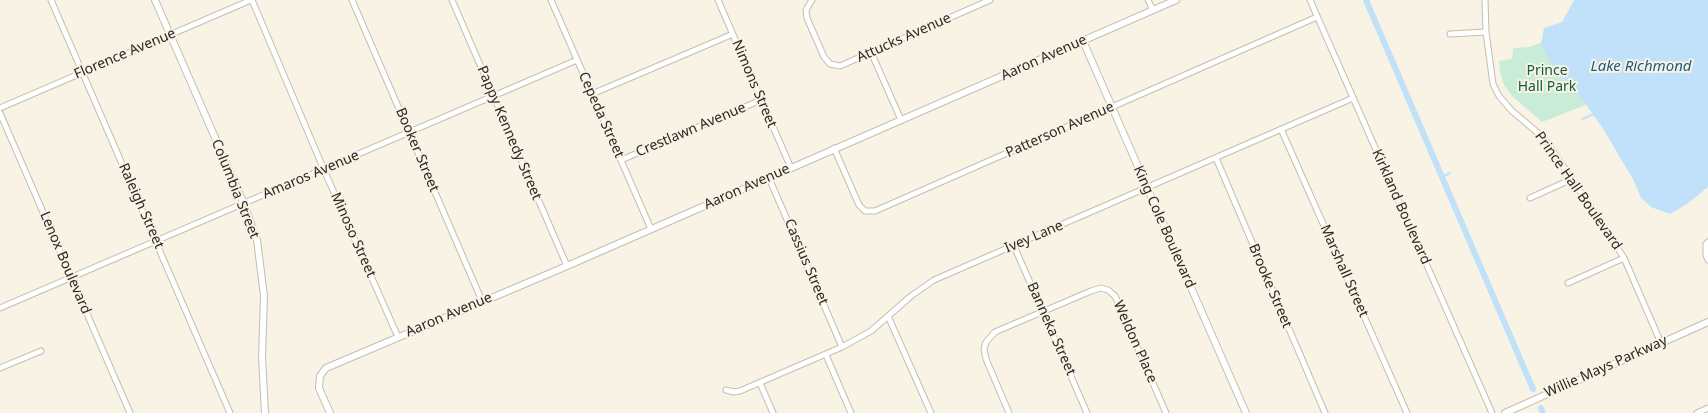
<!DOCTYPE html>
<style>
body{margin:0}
canvas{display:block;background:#f9f3e6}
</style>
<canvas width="1708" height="413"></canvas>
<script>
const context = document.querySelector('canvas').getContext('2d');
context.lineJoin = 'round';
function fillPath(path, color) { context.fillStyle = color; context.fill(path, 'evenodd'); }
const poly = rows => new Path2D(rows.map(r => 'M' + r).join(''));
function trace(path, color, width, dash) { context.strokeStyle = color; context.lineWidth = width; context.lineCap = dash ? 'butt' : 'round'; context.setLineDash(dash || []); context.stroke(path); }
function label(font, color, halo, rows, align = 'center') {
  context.font = font + ' "Noto Sans",sans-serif'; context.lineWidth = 4; context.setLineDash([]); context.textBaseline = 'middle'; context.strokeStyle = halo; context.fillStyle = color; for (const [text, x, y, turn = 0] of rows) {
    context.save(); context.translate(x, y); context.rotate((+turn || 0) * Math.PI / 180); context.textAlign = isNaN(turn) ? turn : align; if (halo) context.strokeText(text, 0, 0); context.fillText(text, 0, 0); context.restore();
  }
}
fillPath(poly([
 [1566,34,1596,101,1542,122,1512,96,1504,85,1500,72,1499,61,1512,59,1513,48,1529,47]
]), '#c8ecd7');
fillPath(poly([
 [1574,0,1708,0,1708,187,1687,204,1670,214,1651,207,1641,198,1634,181,1602,127,1581,98,1551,63,1541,44,1544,28,1562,22]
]), '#c0e1f9');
trace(poly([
 [1582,119,1594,114],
 [1442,177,1450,173]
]), '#c0e1f9', 2);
trace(poly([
 [1366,0,1533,389],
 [1541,408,1543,413]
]), '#c0e1f9', 6);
const minor = poly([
 [51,0,230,413],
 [252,0,324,170,398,337],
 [352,0,482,301],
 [452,0,567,266],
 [551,0,651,229],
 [718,0,791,168],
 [812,0,806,10,807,18,824,57,830,64,840,66,990,0],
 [1148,0,1153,10],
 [1310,0,1492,413],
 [1485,0,1486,32,1493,84,1499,96,1512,111,1544,138,1609,234,1624,258,1661,343],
 [1450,34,1486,32],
 [871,52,901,120],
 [592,94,733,34],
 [0,108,251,0],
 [0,113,130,413],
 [1281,129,1407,413],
 [834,148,859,205,865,211,875,211,1317,17],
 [1216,158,1325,413],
 [621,160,761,100],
 [769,178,842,347],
 [1530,198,1572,179],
 [1708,242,1706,244,1706,255,1708,260],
 [1014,246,1087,413],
 [1568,283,1624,258],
 [0,308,577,60],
 [888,316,931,413],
 [826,355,851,413],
 [0,368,41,351],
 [760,383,773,413],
 [726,390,734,392,740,391,842,347,871,331,911,296,934,280,1353,98],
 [1009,413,986,359,984,349,986,342,995,332,1091,291,1101,288,1108,290,1115,296,1166,413],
 [1697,413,1708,408]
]);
const tertiary = poly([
 [155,0,244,204,257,240,264,296,262,357,265,413],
 [1083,41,1246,413],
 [330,413,319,388,320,376,326,368,567,266,1176,0],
 [1505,413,1708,322]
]);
trace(minor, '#c3beb1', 7);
trace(tertiary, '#c3beb1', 8);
trace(minor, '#fff', 5);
trace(tertiary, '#fff', 6);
label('14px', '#2b2924', '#f9f3e6', [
 ["Attucks Avenue",904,38,-24],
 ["Florence Avenue",125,54,-23],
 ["Aaron Avenue",1044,58,-24],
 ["Nimons Street",754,84,67],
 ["Cepeda Street",601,115,66],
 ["Crestlawn Avenue",691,130,-23],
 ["Patterson Avenue",1060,130,-24],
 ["Pappy Kennedy Street",509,133,67],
 ["Booker Street",417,150,67],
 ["Amaros Avenue",311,175,-23],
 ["Aaron Avenue",747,187,-24],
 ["Columbia Street",235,189,68],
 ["Prince Hall Boulevard",1578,191,55],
 ["Raleigh Street",141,206,66],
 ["Kirkland Boulevard",1401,207,66],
 ["King Cole Boulevard",1164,227,66],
 ["Minoso Street",353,235,66],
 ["Ivey Lane",1034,237,-23],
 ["Cassius Street",806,262,67],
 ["Lenox Boulevard",65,263,67],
 ["Marshall Street",1344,271,66],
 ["Brooke Street",1270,286,67],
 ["Aaron Avenue",449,315,-23],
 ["Banneka Street",1051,329,66],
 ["Weldon Place",1135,342,66],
 ["Willie Mays Parkway",1606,367,-24]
]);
label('14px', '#0f5d3d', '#f9f3e6', [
 ["Prince",1547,71],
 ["Hall Park",1547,87]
]);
label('italic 15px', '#1c5c83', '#f9f3e6', [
 ["Lake Richmond",1641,67]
]);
</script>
